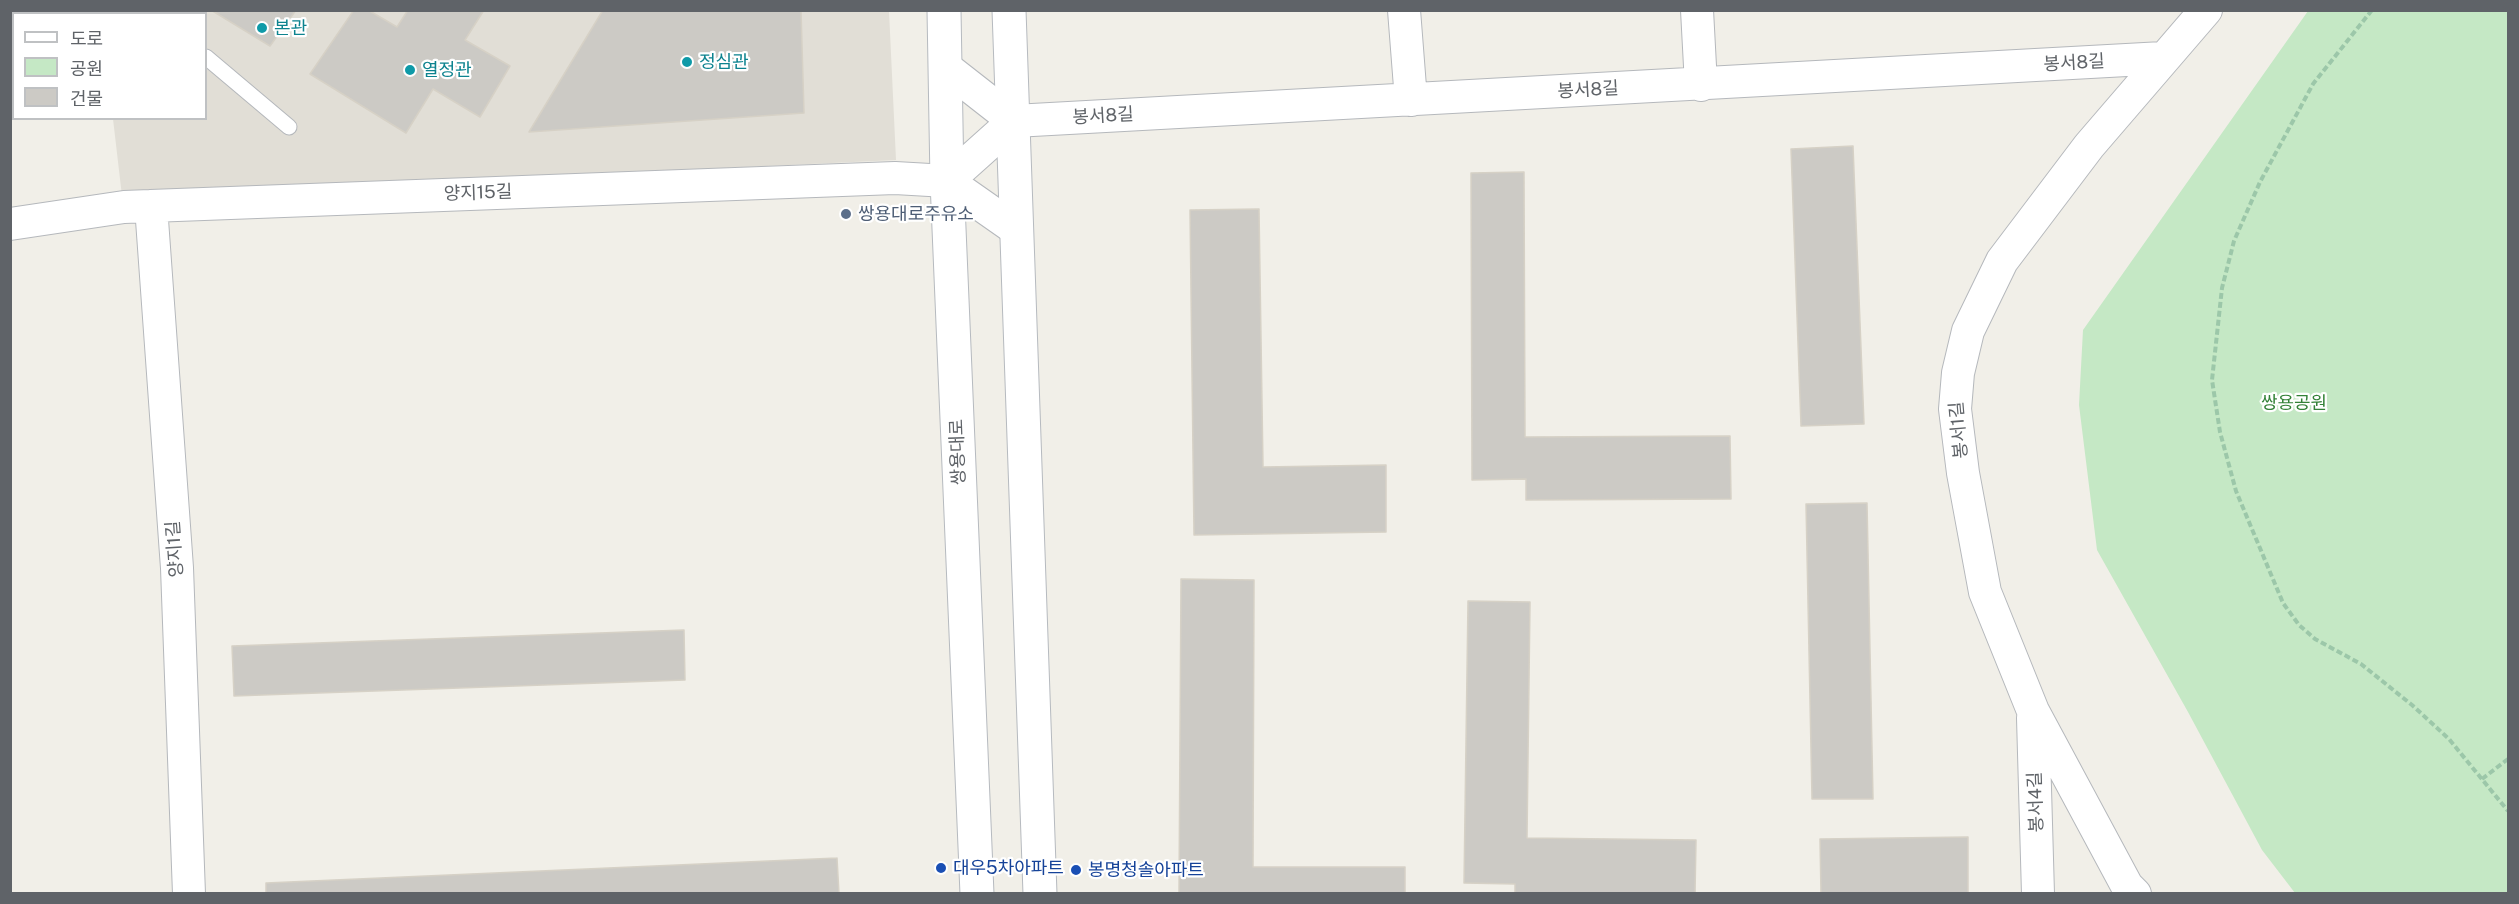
<!DOCTYPE html>
<meta charset="utf-8">
<style>
body{margin:0}
#map{position:relative;width:2519px;height:904px;overflow:hidden;background:#f1efe8;font-family:"Public Sans","Noto Sans KR",sans-serif}
canvas{display:block}
.frame{position:absolute;inset:0;border:12px solid #5f6368;pointer-events:none}
.legend{position:absolute;left:12px;top:12px;width:195px;height:108px;box-sizing:border-box;background:#fff;border:2px solid #bfc1c3;margin:0;padding:8px 10px;list-style:none;font-size:18px;color:#5f6368}
.legend li{display:flex;align-items:center;gap:12px;height:30px}
.legend b{width:30px;border:2px solid #bfc1c3}
</style>
<div id="map">
<canvas width="2519" height="904"></canvas>
<div class="frame"></div>
<ul class="legend">
<li><b style="height:8px;background:#fff"></b>도로</li>
<li><b style="height:16px;background:#c5e8c5"></b>공원</li>
<li><b style="height:16px;background:#cccac5"></b>건물</li>
</ul>
</div>
<script>
const context = document.querySelector('canvas').getContext('2d');
context.lineJoin = 'round';
function fillPath(path, color) { context.fillStyle = color; context.fill(path, 'evenodd'); }
const poly = rows => new Path2D(rows.map(r => 'M' + r).join(''));
function trace(path, color, width, dash) { context.strokeStyle = color; context.lineWidth = width; context.lineCap = dash ? 'butt' : 'round'; context.setLineDash(dash || []); context.stroke(path); }
function label(font, color, halo, rows, align = 'center') {
  context.font = font + ' "Public Sans","Noto Sans KR",sans-serif'; context.lineWidth = 4.5; context.setLineDash([]); context.textBaseline = 'middle'; context.strokeStyle = halo; context.fillStyle = color; for (const [text, x, y, turn = 0] of rows) {
    context.save(); context.translate(x, y); context.rotate((+turn || 0) * Math.PI / 180); context.textAlign = isNaN(turn) ? turn : align; if (halo) context.strokeText(text, 0, 0); context.fillText(text, 0, 0); context.restore();
  }
}
fillPath(poly([
 [101,11,889,11,896,160,122,196,113,119,206,118,206,14,101,14]
]), '#e1ded6');
fillPath(poly([
 [2308,11,2508,11,2508,893,2295,893,2262,850,2188,712,2097,550,2079,405,2083,330]
]), '#c5e8c5');
const building = poly([
 [211,10,296,10,270,46,211,10],
 [354,10,368,10,397,27,408,10,484,10,465,40,510,66,480,117,433,89,406,133,310,74,354,10],
 [603,10,801,10,804,113,529,132,603,10],
 [1853,146,1864,424,1801,426,1791,149,1853,146],
 [1524,172,1525,437,1730,436,1731,499,1526,500,1526,479,1472,480,1471,173,1524,172],
 [1259,209,1263,467,1386,465,1386,532,1194,535,1190,210,1259,209],
 [1867,503,1873,799,1812,799,1806,504,1867,503],
 [1181,579,1254,580,1253,867,1405,867,1405,894,1179,894,1181,579],
 [1468,601,1530,602,1527,838,1696,840,1695,894,1515,894,1515,884,1464,883,1468,601],
 [684,630,685,680,234,696,232,646,684,630],
 [1968,837,1968,894,1821,894,1820,839,1968,837],
 [837,858,839,894,266,894,266,883,837,858]
]);
fillPath(building, '#cccac5');
trace(building, '#d6d1c6', 1.5);
const service = poly([
 [157,10,157,14],
 [206,57,289,127]
]);
const minor = poly([
 [1404,10,1411,100],
 [1697,10,1701,85],
 [945,67,1014,121],
 [1014,121,2163,58],
 [947,181,1014,121],
 [947,181,1017,230],
 [151,206,177,568,189,894],
 [10,224,124,207,895,178,947,181],
 [2033,718,2038,894],
 [2135,894,2127,886,2033,711,1985,592,1963,473,1955,409,1958,373,1968,331,2002,261,2089,146,2206,10]
]);
const secondary = poly([
 [944,10,947,181,977,894],
 [1009,10,1040,894]
]);
trace(service, '#b5b8bc', 17);
trace(minor, '#b5b8bc', 34);
trace(secondary, '#b6babf', 35);
trace(poly([
 [2372,10,2313,84,2260,182,2234,241,2222,288,2212,380,2220,432,2236,491,2283,603,2299,625,2315,639,2361,664,2412,705,2449,739,2508,811],
 [2482,779,2508,759]
]), '#9cc7a9', 4, [6, 3]);
trace(service, '#fff', 15);
trace(minor, '#fff', 32);
trace(secondary, '#fff', 33);
for (const [x, y, r, color] of [
 [262,28,6,"#0f9aa8"],
 [687,62,6,"#0f9aa8"],
 [410,70,6,"#0f9aa8"],
 [846,214,6,"#5c6f8a"],
 [941,868,6,"#1a4fb4"],
 [1076,870,6,"#1a4fb4"]
]) { const dot = new Path2D(); dot.arc(x, y, r, 0, 2 * Math.PI); context.fillStyle = color; context.fill(dot); trace(dot, '#fff', 2); }
label('18px', '#0d838f', '#fff', [
 ["본관",274,28],
 ["정심관",699,62],
 ["열정관",422,70]
], 'left');
label('18px', '#5f6368', '#fff', [
 ["봉서8길",2074,63,-3],
 ["봉서8길",1588,90,-3],
 ["봉서8길",1103,116,-3],
 ["양지15길",478,193,-2],
 ["봉서1길",1959,430,-95],
 ["쌍용대로",958,452,-92],
 ["양지1길",175,549,-94],
 ["봉서4길",2036,802,-92]
]);
label('18px', '#4e5e75', '#fff', [
 ["쌍용대로주유소",858,214]
], 'left');
label('18px', '#348238', '#fff', [
 ["쌍용공원",2294,403]
]);
label('18px', '#164399', '#fff', [
 ["대우5차아파트",953,868],
 ["봉명청솔아파트",1088,870]
], 'left');
</script>
